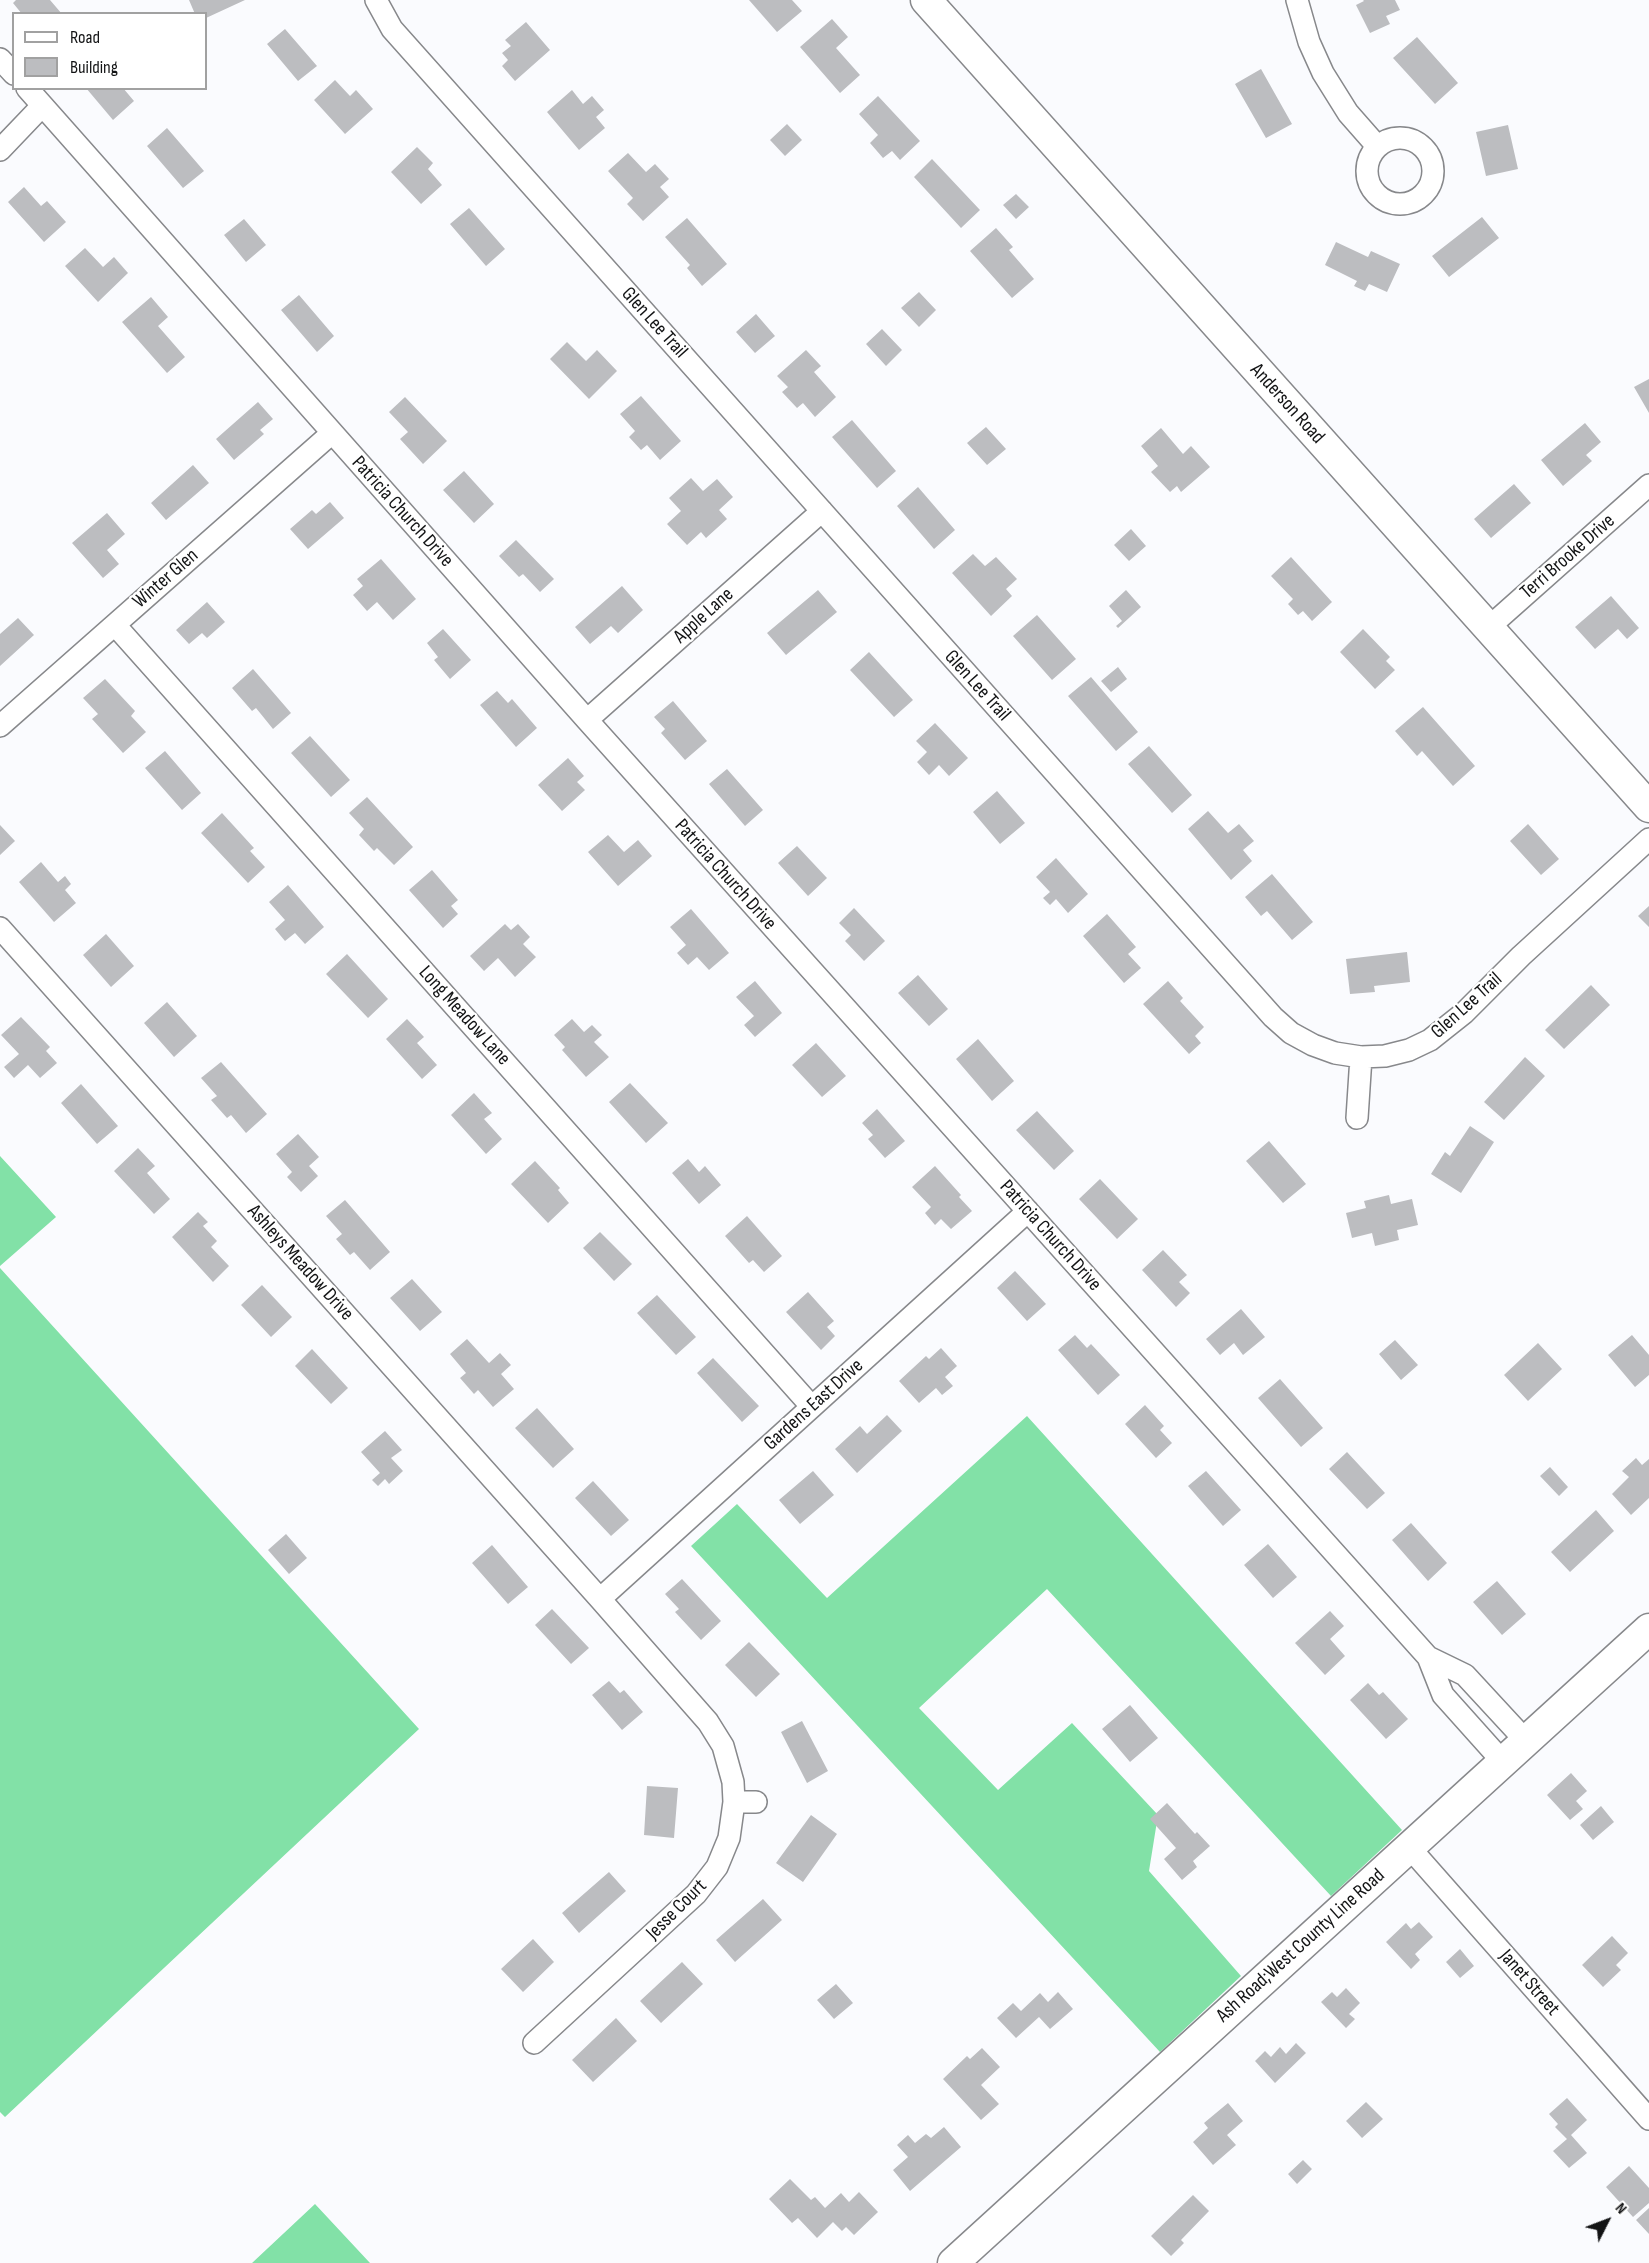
<!DOCTYPE html>
<style>
body{margin:0}
#map{position:relative;width:1649px;height:2263px;overflow:hidden;background:#fafbfe;font-family:"Sofia Sans Condensed",sans-serif}
canvas{display:block}
.legend{position:absolute;left:12px;top:12px;width:195px;height:78px;box-sizing:border-box;background:#fff;border:2px solid #a1a1a1;margin:0;padding:8px 10px;list-style:none;font-size:18px;color:#131415}
.legend li{display:flex;align-items:center;gap:12px;height:30px}
.legend b{width:30px;border:2px solid #a1a1a1}
.north{position:absolute;left:1577px;top:2191px;width:60px;height:60px;-webkit-text-stroke:4px #fff;paint-order:stroke;rotate:48deg;font-size:16px;font-weight:700;line-height:24px;text-align:center;color:#131415}
.north::after{content:'';display:block;margin:auto;width:21px;height:27px;background:#131415;clip-path:polygon(50% 0,100% 100%,50% 72%,0 100%)}
</style>
<div id="map">
<canvas width="1649" height="2263"></canvas>
<ul class="legend">
<li><b style="height:8px;background:#fff"></b>Road</li>
<li><b style="height:16px;background:#bcbdc0"></b>Building</li>
</ul>
<div class="north">N</div>
</div>
<script>
const context = document.querySelector('canvas').getContext('2d');
context.lineJoin = 'round';
function fillPath(path, color) { context.fillStyle = color; context.fill(path, 'evenodd'); }
const poly = rows => new Path2D(rows.map(r => 'M' + r).join(''));
function trace(path, color, width, dash) { context.strokeStyle = color; context.lineWidth = width; context.lineCap = dash ? 'butt' : 'round'; context.setLineDash(dash || []); context.stroke(path); }
function label(font, color, halo, rows, align = 'center') {
  context.font = font + ' "Sofia Sans Condensed",sans-serif'; context.lineWidth = 4.5; context.setLineDash([]); context.textBaseline = 'middle'; context.strokeStyle = halo; context.fillStyle = color; for (const [text, x, y, turn = 0] of rows) {
    context.save(); context.translate(x, y); context.rotate((+turn || 0) * Math.PI / 180); context.textAlign = isNaN(turn) ? turn : align; if (halo) context.strokeText(text, 0, 0); context.fillText(text, 0, 0); context.restore();
  }
}
fillPath(poly([
 [0,1156,56,1217,0,1266],
 [0,1268,419,1729,5,2117,0,2112],
 [1027,1416,1402,1830,1331,1896,1047,1589,919,1708,998,1790,1072,1723,1158,1815,1149,1871,1241,1976,1160,2052,691,1546,737,1504,827,1598],
 [315,2204,370,2263,252,2263]
]), '#82e1a7');
fillPath(poly([
 [16,0,50,0,62,14,22,14,13,3],
 [189,0,245,0,206,18,206,14,195,14],
 [749,0,792,0,802,11,777,32],
 [1363,0,1395,0,1400,10,1386,16,1390,24,1370,33,1356,5,1364,1],
 [832,19,848,37,836,48,860,75,840,93,800,47],
 [526,22,550,50,515,81,502,66,508,60,502,53,511,46,505,40],
 [285,29,317,66,298,81,267,44],
 [1417,37,1458,83,1435,104,1393,58],
 [1261,69,1292,124,1266,138,1235,84],
 [335,80,350,96,356,90,373,109,345,134,314,100],
 [86,88,123,88,134,101,113,120],
 [572,90,583,104,592,96,604,110,596,117,605,128,579,150,547,112],
 [878,96,920,141,900,160,892,151,883,158,870,143,878,135,859,114],
 [787,124,802,140,785,156,770,140],
 [1508,125,1518,169,1486,176,1476,132],
 [167,128,204,171,183,188,147,146],
 [417,147,433,163,428,169,442,185,421,204,391,172],
 [628,153,646,172,655,164,669,179,660,187,669,197,643,221,627,204,633,198,608,171],
 [932,159,980,210,961,228,914,177],
 [24,187,41,206,47,201,66,222,44,242,8,202],
 [1016,194,1029,207,1016,219,1003,205],
 [469,208,505,249,486,266,450,224],
 [1482,217,1499,238,1449,277,1432,256],
 [687,218,727,264,702,286,687,268,690,265,665,237],
 [244,219,266,245,246,262,224,235],
 [996,228,1013,247,1009,250,1034,279,1012,298,970,251],
 [1336,242,1368,257,1371,251,1400,264,1387,292,1369,284,1365,291,1354,286,1357,281,1325,265],
 [85,248,103,267,114,257,128,273,98,302,65,266],
 [919,292,936,310,919,327,901,308],
 [299,295,334,336,317,352,281,310],
 [151,297,168,317,158,326,185,357,167,373,122,322],
 [756,314,775,336,755,353,736,332],
 [882,329,902,350,886,366,866,344],
 [567,342,586,361,597,350,617,371,589,399,550,359],
 [806,350,821,366,814,372,836,397,815,417,803,403,797,408,782,392,788,387,777,376],
 [1649,379,1649,413,1634,387],
 [641,396,681,441,660,460,647,445,641,450,629,437,635,431,620,414],
 [405,397,447,441,423,464,400,439,408,432,389,412],
 [258,402,273,419,260,430,264,434,234,460,216,439],
 [852,420,896,471,877,488,832,437],
 [1585,423,1601,442,1586,455,1592,461,1563,486,1541,460],
 [986,427,1006,449,987,465,967,443],
 [1161,428,1183,454,1191,446,1210,467,1181,492,1177,486,1170,492,1151,472,1158,466,1141,446],
 [193,465,209,483,166,520,151,503],
 [464,471,494,504,474,523,443,490],
 [691,478,703,491,717,479,733,497,719,510,727,519,706,538,701,532,687,545,667,524,681,511,669,498],
 [1514,484,1531,503,1491,538,1474,519],
 [918,487,955,530,934,549,897,506],
 [330,502,344,518,308,549,290,529,312,510,316,514],
 [107,513,125,534,107,550,119,564,103,578,72,543],
 [1131,529,1146,546,1129,561,1114,545],
 [516,540,554,579,540,592,523,574,519,577,499,556],
 [973,554,985,566,996,557,1017,579,1006,589,1012,596,991,616,952,573],
 [1291,557,1332,602,1312,621,1303,611,1298,615,1288,604,1293,599,1271,576],
 [381,559,416,599,393,620,377,602,367,611,353,595,363,586,357,579],
 [622,586,643,610,618,633,611,626,590,644,575,627],
 [818,590,837,612,786,655,767,633],
 [1126,590,1141,607,1118,628,1116,626,1122,621,1109,606],
 [1611,596,1639,628,1627,639,1618,629,1595,649,1575,627],
 [207,602,225,622,207,638,202,633,189,644,176,630],
 [1037,615,1076,659,1052,680,1013,636],
 [18,618,34,635,0,666,0,634],
 [443,629,471,660,450,679,434,660,438,657,427,643],
 [1363,629,1390,657,1386,661,1395,670,1375,689,1340,652],
 [869,652,913,700,894,717,850,670],
 [1118,667,1127,679,1111,692,1101,681],
 [253,669,291,713,273,729,256,708,252,711,232,688],
 [1091,677,1138,732,1116,751,1068,696],
 [105,679,135,711,131,716,146,732,123,753,92,719,98,714,83,698],
 [497,691,508,703,512,699,537,728,516,747,480,705],
 [673,701,707,741,685,760,661,733,665,729,654,717],
 [1423,707,1475,766,1453,786,1422,751,1417,756,1395,731],
 [935,723,968,758,949,776,939,765,929,775,917,762,927,752,916,741],
 [310,736,350,780,331,797,291,753],
 [1149,746,1192,795,1172,813,1128,764],
 [165,751,201,793,182,810,145,768],
 [568,758,584,776,577,782,585,790,562,811,538,785],
 [727,769,763,810,745,826,709,784],
 [997,791,1025,823,1000,844,973,812],
 [367,797,413,847,394,865,377,848,374,851,359,835,364,829,349,813],
 [1208,811,1228,833,1239,824,1254,841,1243,850,1252,861,1231,880,1188,829],
 [222,813,254,848,250,851,265,867,248,883,201,833],
 [1528,824,1559,859,1541,875,1510,841],
 [0,825,15,841,0,855],
 [608,835,624,852,638,840,652,856,618,886,588,852],
 [797,846,827,878,808,896,778,863],
 [1056,858,1088,894,1068,913,1056,899,1050,905,1043,898,1050,892,1036,877],
 [41,862,58,882,65,876,71,884,65,890,76,903,54,922,19,882],
 [432,870,458,900,451,906,458,914,443,928,409,890],
 [1272,874,1313,922,1292,940,1267,911,1261,916,1245,897],
 [288,885,324,927,305,944,295,933,285,941,275,929,285,920,269,902],
 [1649,906,1649,927,1638,916],
 [854,908,885,941,864,961,845,941,851,935,839,923],
 [691,909,729,953,709,970,697,957,688,965,677,953,686,945,670,927],
 [1107,914,1136,947,1128,954,1141,968,1124,983,1083,936],
 [505,924,511,930,518,924,530,937,523,944,536,957,515,977,498,958,484,971,470,956],
 [106,934,134,966,111,987,83,955],
 [1407,952,1410,982,1374,986,1375,992,1350,994,1346,959],
 [347,954,388,999,368,1018,326,974],
 [918,975,948,1009,929,1026,898,993],
 [755,981,782,1013,755,1037,744,1025,754,1016,736,997],
 [1168,981,1183,998,1180,1001,1204,1027,1195,1036,1201,1043,1189,1054,1143,1004],
 [1591,985,1610,1005,1564,1049,1545,1030],
 [167,1002,197,1036,174,1057,144,1023],
 [21,1017,50,1047,46,1051,57,1063,40,1078,28,1065,14,1078,4,1067,19,1054,1,1035],
 [407,1019,424,1037,417,1043,437,1065,422,1079,386,1039],
 [572,1019,584,1032,592,1025,602,1035,594,1042,609,1057,586,1077,562,1050,565,1047,554,1035],
 [978,1039,1014,1081,992,1101,956,1059],
 [816,1043,846,1076,822,1097,792,1065],
 [1525,1057,1545,1076,1504,1120,1484,1102],
 [221,1062,267,1114,246,1133,231,1115,227,1118,211,1100,217,1096,201,1078],
 [630,1083,668,1123,646,1143,609,1102],
 [81,1084,118,1126,97,1144,61,1103],
 [474,1093,492,1113,484,1119,502,1139,486,1154,451,1115],
 [877,1109,905,1141,885,1158,868,1139,873,1135,862,1123],
 [1037,1111,1074,1151,1054,1170,1016,1130],
 [1470,1126,1494,1142,1461,1193,1431,1174,1445,1152,1450,1156],
 [298,1134,319,1157,309,1166,318,1176,301,1192,287,1177,292,1172,276,1154],
 [1269,1141,1306,1184,1283,1203,1246,1161],
 [138,1148,155,1166,147,1173,170,1199,154,1214,114,1171],
 [688,1159,699,1172,705,1166,721,1185,699,1204,672,1173],
 [535,1161,560,1188,558,1190,569,1203,548,1223,511,1184],
 [935,1166,961,1195,959,1197,972,1211,951,1229,941,1219,935,1225,925,1213,931,1207,912,1187],
 [1100,1179,1138,1219,1117,1239,1079,1199],
 [1389,1195,1391,1204,1412,1199,1418,1225,1397,1230,1399,1240,1375,1246,1372,1233,1352,1238,1346,1213,1366,1208,1364,1201],
 [345,1200,390,1252,370,1270,354,1252,350,1255,336,1239,342,1234,326,1216],
 [198,1212,208,1222,203,1226,217,1241,211,1247,229,1266,213,1282,172,1237],
 [747,1216,782,1256,764,1272,753,1260,749,1263,725,1236],
 [600,1232,632,1264,614,1281,583,1248],
 [1163,1250,1187,1275,1179,1282,1190,1293,1176,1307,1142,1270],
 [1015,1271,1046,1304,1027,1321,997,1288],
 [412,1279,442,1312,420,1331,390,1298],
 [262,1285,292,1317,271,1337,241,1305],
 [808,1292,834,1321,827,1327,835,1336,821,1350,786,1312],
 [657,1295,696,1337,676,1355,637,1313],
 [1241,1309,1265,1337,1243,1355,1234,1343,1220,1355,1206,1339],
 [1075,1335,1087,1348,1091,1344,1120,1375,1098,1395,1058,1350],
 [1632,1335,1649,1355,1649,1375,1635,1387,1608,1355],
 [467,1339,489,1363,500,1353,511,1365,501,1374,514,1389,493,1407,478,1390,474,1394,460,1378,466,1373,450,1354],
 [1395,1340,1418,1365,1401,1380,1379,1354],
 [1538,1343,1562,1369,1528,1401,1504,1375],
 [941,1348,957,1366,945,1377,953,1386,942,1395,936,1388,919,1403,899,1381,926,1356,929,1359],
 [312,1349,348,1388,331,1404,295,1366],
 [713,1358,759,1406,742,1422,697,1373],
 [1280,1379,1323,1428,1301,1447,1258,1398],
 [1145,1405,1164,1426,1160,1430,1172,1443,1156,1458,1125,1424],
 [537,1408,574,1449,553,1468,515,1428],
 [887,1415,902,1431,857,1473,835,1449,860,1426,867,1434],
 [385,1431,402,1450,391,1458,403,1471,389,1484,385,1479,378,1486,372,1480,380,1473,361,1452],
 [1347,1452,1385,1493,1367,1509,1329,1469],
 [1636,1458,1642,1465,1649,1459,1649,1498,1631,1515,1612,1494,1629,1477,1622,1471],
 [1550,1467,1568,1487,1559,1496,1540,1476],
 [813,1471,834,1495,800,1524,779,1500],
 [1206,1471,1241,1510,1223,1526,1188,1486],
 [593,1481,629,1520,611,1536,575,1498],
 [1596,1510,1614,1531,1570,1572,1551,1552],
 [1411,1523,1447,1563,1428,1581,1392,1540],
 [286,1534,307,1558,289,1574,268,1550],
 [1268,1544,1297,1577,1273,1598,1244,1565],
 [492,1545,528,1587,508,1604,472,1563],
 [682,1579,721,1621,701,1640,675,1612,679,1609,665,1594],
 [1497,1581,1526,1614,1502,1635,1473,1602],
 [552,1609,589,1648,571,1664,535,1625],
 [1330,1611,1344,1626,1330,1639,1345,1656,1325,1675,1295,1643],
 [749,1642,780,1674,756,1697,725,1665],
 [609,1681,620,1693,624,1690,643,1712,622,1730,592,1695],
 [1368,1683,1379,1695,1383,1692,1408,1719,1386,1739,1350,1700],
 [1130,1705,1158,1738,1130,1762,1102,1729],
 [802,1721,828,1771,807,1783,781,1732],
 [1571,1773,1587,1791,1576,1801,1583,1809,1570,1820,1547,1795],
 [647,1786,678,1788,674,1838,644,1835],
 [1167,1803,1195,1834,1197,1832,1210,1846,1193,1861,1197,1867,1182,1880,1164,1859,1176,1848,1150,1819],
 [1601,1806,1614,1822,1593,1840,1580,1825],
 [811,1815,837,1834,803,1882,776,1863],
 [609,1872,626,1891,579,1933,562,1913],
 [763,1899,782,1920,735,1962,716,1940],
 [1419,1922,1433,1937,1415,1954,1420,1960,1411,1969,1386,1942,1406,1923,1411,1929],
 [1612,1936,1628,1953,1616,1965,1621,1970,1603,1987,1582,1965],
 [533,1939,554,1962,523,1992,501,1969],
 [1460,1949,1474,1966,1460,1978,1446,1962],
 [682,1962,703,1984,661,2023,640,2001],
 [836,1984,853,2003,834,2019,817,2000],
 [1346,1988,1360,2003,1349,2014,1355,2019,1346,2028,1321,2002,1332,1992,1337,1997],
 [1058,1992,1073,2009,1050,2029,1039,2017,1016,2038,997,2018,1013,2003,1021,2011,1040,1993,1048,2002],
 [616,2018,637,2041,593,2082,572,2060],
 [1296,2043,1306,2053,1275,2083,1255,2061,1265,2051,1271,2057,1280,2047,1286,2054],
 [982,2048,1000,2067,981,2085,999,2104,981,2120,943,2079,967,2056,970,2059],
 [1567,2098,1587,2120,1571,2135,1587,2153,1569,2168,1553,2151,1567,2139,1555,2127,1558,2124,1549,2114],
 [1366,2102,1383,2119,1362,2138,1346,2121],
 [1228,2103,1243,2121,1227,2135,1236,2145,1213,2165,1193,2142,1208,2128,1204,2123],
 [944,2127,961,2147,910,2191,893,2170,908,2157,897,2145,908,2135,915,2143,926,2134,931,2138],
 [1303,2160,1312,2169,1297,2184,1288,2174],
 [1629,2166,1649,2188,1649,2203,1633,2217,1606,2187],
 [790,2179,811,2200,815,2197,825,2208,841,2193,849,2202,859,2192,878,2212,854,2235,846,2227,842,2231,833,2222,817,2238,798,2218,792,2223,769,2199],
 [1193,2195,1209,2211,1181,2240,1184,2243,1171,2256,1151,2236],
 [1649,2208,1649,2234,1636,2220]
]), '#bcbdc0');
const street = poly([
 [376,0,392,29,1273,1017,1291,1033,1313,1045,1335,1053,1361,1057,1385,1056,1409,1050,1430,1040,1464,1013,1521,956,1649,839],
 [1297,0,1309,42,1323,73,1348,113,1377,146],
 [0,59,14,74],
 [27,88,587,720,1428,1657,1443,1695,1503,1762],
 '1367 171a33 33 0 1 1 66 0a33 33 0 1 1-66 0Z',
 [0,150,42,106],
 [115,625,812,1407],
 [1488,628,1649,485],
 [587,720,822,511],
 [0,726,332,433],
 [0,928,600,1599,708,1722,723,1746,733,1782,734,1802,729,1838,717,1867,696,1894,534,2043],
 [1357,1118,1361,1057],
 [600,1599,1028,1211],
 [1428,1657,1465,1675,1526,1741],
 [734,1802,756,1802],
 [1409,1847,1649,2119]
]);
const secondary = poly([
 [926,0,1649,807],
 [953,2263,1649,1629]
]);
trace(street, '#87888b', 24);
trace(secondary, '#87888b', 33);
trace(street, '#fff', 21);
trace(secondary, '#fff', 30);
label('20px', '#131415', '#fff', [
 ["Glen Lee Trail",654,323,48],
 ["Anderson Road",1287,404,48],
 ["Patricia Church Drive",402,512,48],
 ["Terri Brooke Drive",1568,557,-41],
 ["Winter Glen",166,579,-41],
 ["Apple Lane",704,616,-42],
 ["Glen Lee Trail",977,686,48],
 ["Patricia Church Drive",725,875,48],
 ["Glen Lee Trail",1467,1006,-42],
 ["Long Meadow Lane",464,1016,48],
 ["Patricia Church Drive",1050,1236,48],
 ["Ashleys Meadow Drive",300,1263,48],
 ["Gardens East Drive",814,1405,-42],
 ["Jesse Court",677,1910,-45],
 ["Ash Road;West County Line Road",1301,1946,-42],
 ["Janet Street",1529,1983,49]
]);
</script>
